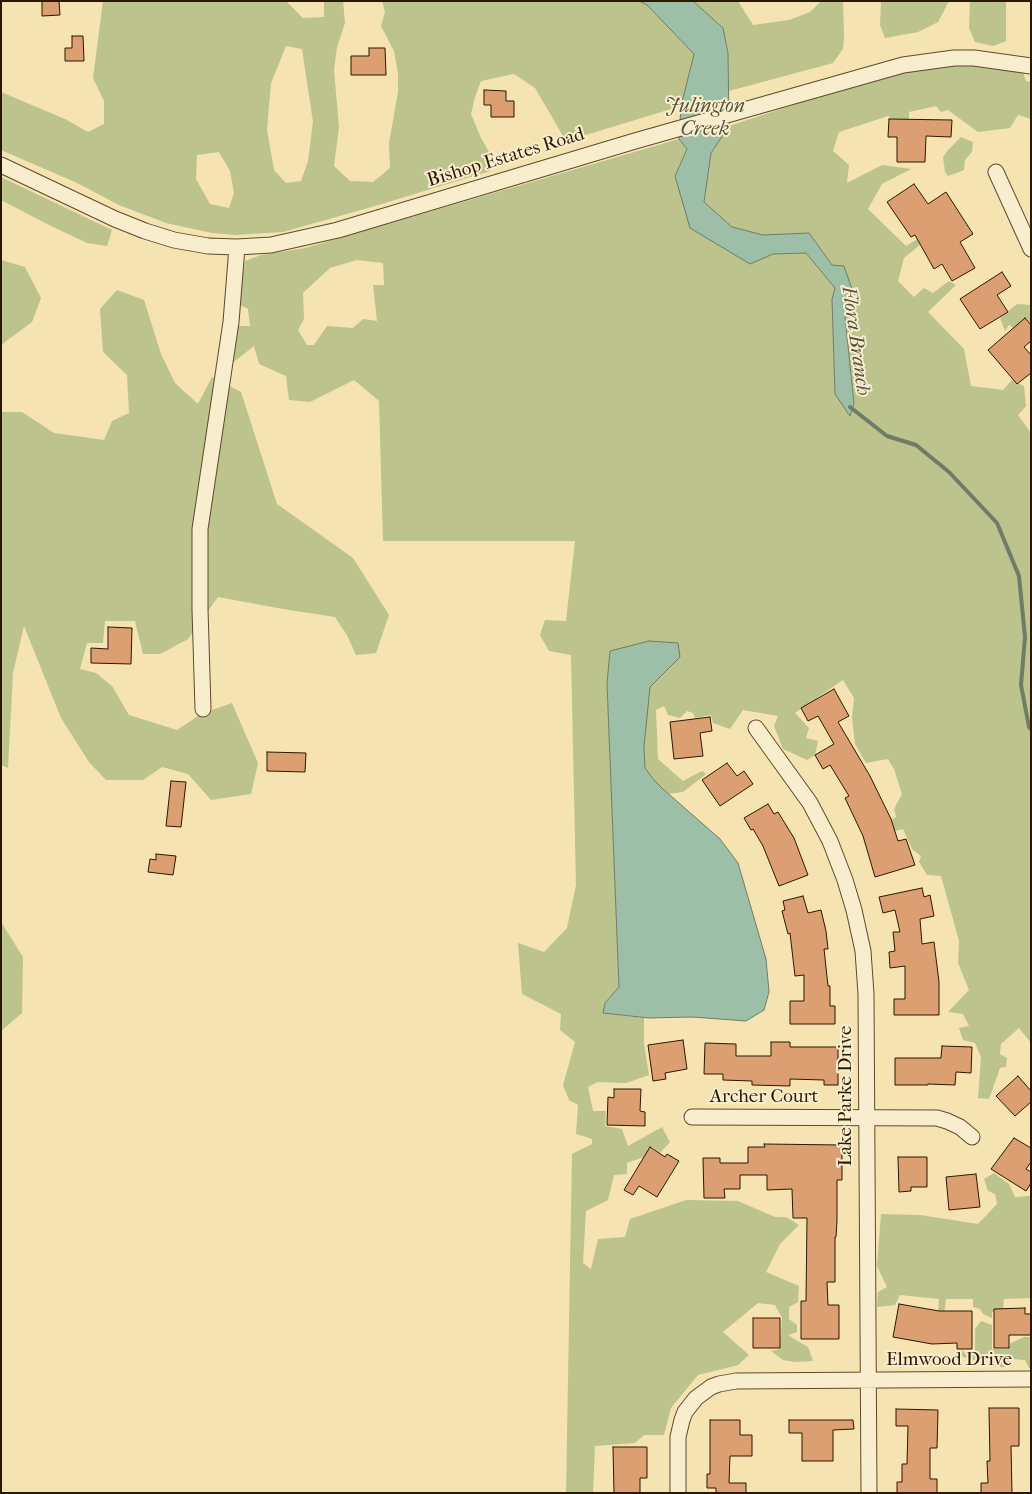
<!DOCTYPE html>
<style>
body{margin:0}
#map{position:relative;width:1032px;height:1494px;overflow:hidden;background:#f5e3b2;font-family:"IM FELL French Canon",serif}
canvas{display:block}
.frame{position:absolute;inset:0;border:2px solid #2c1701;pointer-events:none}
</style>
<div id="map">
<canvas width="1032" height="1494"></canvas>
<div class="frame"></div>
</div>
<script>
const context = document.querySelector('canvas').getContext('2d');
context.lineJoin = 'round';
function fillPath(path, color) { context.fillStyle = color; context.fill(path, 'evenodd'); }
const poly = rows => new Path2D(rows.map(r => 'M' + r).join(''));
function trace(path, color, width, dash) { context.strokeStyle = color; context.lineWidth = width; context.lineCap = dash ? 'butt' : 'round'; context.setLineDash(dash || []); context.stroke(path); }
function label(font, color, halo, rows, align = 'center') {
  context.font = font + ' "IM FELL French Canon",serif'; context.lineWidth = 4; context.setLineDash([]); context.textBaseline = 'middle'; context.strokeStyle = halo; context.fillStyle = color; for (const [text, x, y, turn = 0] of rows) {
    context.save(); context.translate(x, y); context.rotate((+turn || 0) * Math.PI / 180); context.textAlign = isNaN(turn) ? turn : align; if (halo) context.strokeText(text, 0, 0); context.fillText(text, 0, 0); context.restore();
  }
}
fillPath(poly([
 [103,1,286,1,303,18,324,17,324,1,343,1,345,23,337,47,334,70,339,127,334,166,350,181,373,182,390,168,389,143,398,92,398,73,394,51,381,26,385,12,382,1,639,1,647,5,694,54,681,106,566,141,535,88,514,74,481,81,475,97,471,114,481,138,493,159,490,171,375,206,283,232,234,235,212,233,166,223,119,205,77,183,1,150,1,92,65,119,88,132,104,124,104,101,93,78],
 [286,46,302,49,313,122,308,161,301,181,286,183,274,170,267,130,271,83],
 [219,152,230,171,234,193,229,208,210,204,196,179,197,155],
 [693,1,738,1,753,25,789,20,810,12,821,1,843,1,844,37,843,49,833,63,729,91,728,53,723,28],
 [881,1,952,1,948,3,938,22,918,32,885,38,880,25],
 [970,1,1006,1,1006,41,993,46,975,42,969,28],
 [974,64,1023,72,1026,81,1031,82,1031,119,1018,115,1010,128,978,132,948,110,941,112,936,106,909,112,909,120,892,119,888,116,839,132,833,151,849,165,847,183,882,165,911,169,882,184,868,209,906,246,922,236,927,239,904,258,898,281,914,297,924,288,933,293,949,281,956,285,928,312,964,349,971,386,1003,390,1012,380,1024,386,1026,406,1018,415,1031,433,1031,1043,1019,1028,1001,1044,1000,1054,1007,1058,1006,1067,1000,1068,989,1099,978,1098,981,1057,975,1043,963,1040,959,1028,969,1026,963,1014,948,1012,969,990,958,963,959,941,941,876,927,875,919,862,921,856,912,849,903,829,890,832,890,821,896,817,894,809,902,794,894,769,888,759,866,763,855,744,852,718,854,698,843,680,795,713,809,728,806,738,818,741,815,755,807,760,783,749,774,726,778,716,743,710,730,729,713,723,711,715,695,718,693,713,687,711,680,718,668,715,664,706,656,710,658,759,683,781,702,771,706,774,683,792,668,794,654,780,645,768,644,747,650,687,680,657,607,683,619,987,605,1003,603,1013,644,1018,644,1044,649,1075,626,1083,598,1082,588,1087,593,1111,606,1111,605,1126,622,1129,628,1146,662,1127,670,1142,660,1153,652,1147,644,1157,627,1163,627,1174,614,1175,608,1200,586,1211,583,1263,591,1269,598,1239,625,1237,630,1219,686,1200,738,1201,775,1217,786,1217,799,1225,780,1244,766,1272,799,1286,798,1302,789,1307,789,1319,797,1325,797,1332,788,1335,808,1347,813,1361,795,1362,783,1360,771,1351,780,1349,782,1318,775,1305,758,1303,723,1332,749,1355,738,1365,698,1375,671,1408,664,1435,644,1435,635,1443,595,1446,593,1493,566,1493,572,1154,592,1144,592,1139,576,1134,578,1105,569,1100,563,1085,575,1042,560,1030,561,1014,522,994,518,943,544,952,567,928,576,885,571,655,549,651,540,635,545,620,566,621,575,541,383,541,379,401,354,380,310,402,289,400,286,376,259,364,254,346,226,368,234,326,250,326,248,309,238,304,245,261,261,255,305,248,679,139,687,149,675,176,750,263,773,254,806,253,835,288,832,299,835,394,850,415,854,402,845,317,854,295,809,233,763,235,732,227,704,202,711,153,729,126,878,77,941,67],
 [357,260,383,263,384,285,373,285,377,321,363,319,353,328,327,326,314,345,307,345,298,330,304,319,303,293,330,268],
 [961,137,973,142,972,152,965,160,964,170,948,176,945,172,943,157,948,150],
 [1,177,112,230,107,246,87,243,45,223,1,200],
 [1,260,25,267,41,298,32,322,1,345],
 [117,290,144,300,161,354,175,383,198,404,212,377,241,392,277,504,353,558,389,615,376,653,356,655,347,635,335,617,283,609,218,597,188,639,160,654,143,654,135,621,105,621,103,643,87,643,80,669,96,673,112,686,129,715,177,730,201,714,232,703,258,763,251,794,211,800,188,774,162,767,143,780,106,780,89,762,61,718,24,626,13,673,8,768,1,765,1,412,22,412,54,433,104,440,112,421,129,413,127,375,103,352,100,309],
 [1017,304,1031,305,1031,322,1026,321,1016,330,1009,325,1005,331,1000,318],
 [1,922,23,957,22,1013,1,1031],
 [994,1173,1009,1184,1015,1197,1029,1196,1031,1195,1031,1298,1004,1299,1003,1311,992,1312,992,1318,983,1314,980,1309,973,1307,973,1299,946,1299,941,1341,936,1341,939,1299,900,1295,895,1305,877,1307,878,1292,887,1287,877,1266,881,1214,920,1215,978,1224,997,1204,995,1194,988,1191,984,1179],
 [981,1321,992,1325,992,1349,1008,1349,1011,1343,1024,1337,1031,1337,1031,1368,1029,1368,1025,1360,1012,1359,1006,1367,992,1367,990,1357,979,1362,963,1357,959,1352,975,1350,975,1329]
]), '#bcc38c');
const water = poly([
 [639,1,693,1,723,28,728,53,729,126,711,153,704,202,732,227,763,235,809,233,832,265,844,266,854,295,845,317,854,403,850,416,835,394,832,299,835,288,806,253,773,254,750,264,690,228,675,176,687,149,679,139,681,106,694,54,647,5,639,1],
 [649,641,678,643,680,657,650,687,644,747,645,768,654,780,663,789,720,839,738,863,766,959,769,992,764,1010,746,1021,692,1017,649,1018,603,1013,605,1003,619,987,607,683,610,651,649,641]
]);
fillPath(water, '#9dbfa8');
trace(water, '#707c65', 1);
trace(poly([
 [850,407,887,436,916,445,949,472,997,523,1019,576,1025,637,1021,685,1029,727,1031,729]
]), '#707c65', 4);
const building = poly([
 [42,1,59,1,60,15,42,16,42,1],
 [72,36,83,36,84,61,65,61,65,48,72,48,72,36],
 [369,48,385,48,386,75,351,75,351,56,369,56,369,48],
 [484,90,506,91,506,101,514,101,514,117,491,117,491,105,484,105,484,90],
 [889,119,952,120,951,137,926,136,925,162,897,162,897,137,888,137,889,119],
 [914,184,928,204,946,192,973,234,960,242,975,268,952,281,942,264,934,269,915,235,911,237,887,202,914,184],
 [1002,272,1011,286,997,295,1008,312,980,329,960,299,1002,272],
 [1025,318,1031,325,1031,341,1024,347,1031,355,1031,373,1017,384,988,350,1025,318],
 [108,627,132,628,131,664,91,663,91,648,108,649,108,627],
 [834,689,849,716,838,722,870,776,891,819,898,841,906,839,915,865,875,877,863,836,845,798,849,796,830,765,823,769,815,755,834,744,818,716,808,721,801,708,834,689],
 [710,717,712,731,700,733,703,756,674,759,670,722,710,717],
 [267,752,306,753,305,772,267,771,267,752],
 [727,763,737,776,744,771,753,784,720,806,702,780,727,763],
 [171,781,186,782,181,827,166,826,171,781],
 [768,804,774,814,778,812,794,838,808,875,779,886,763,846,753,829,751,830,744,818,768,804],
 [156,854,176,856,173,875,148,872,150,859,156,860,156,854],
 [922,888,924,897,930,895,934,916,920,919,922,944,934,942,939,982,939,1015,894,1015,894,999,905,999,905,966,890,968,889,952,895,951,893,932,900,932,895,910,883,913,879,897,922,888],
 [803,896,808,913,821,910,826,931,828,949,824,949,828,986,830,986,830,1006,835,1006,835,1024,790,1024,790,1001,804,1001,804,975,795,976,790,933,788,934,782,911,785,910,783,901,803,896],
 [683,1040,687,1069,665,1073,666,1079,653,1081,648,1045,683,1040],
 [771,1042,790,1042,790,1047,838,1047,838,1085,824,1085,824,1080,790,1079,790,1086,752,1085,752,1081,723,1080,723,1074,704,1074,705,1043,736,1044,736,1056,771,1056,771,1042],
 [942,1046,972,1047,971,1073,956,1072,955,1085,928,1084,928,1085,895,1085,895,1058,941,1058,942,1046],
 [1018,1076,1031,1091,1031,1102,1015,1116,996,1096,1018,1076],
 [614,1089,641,1089,640,1111,645,1112,645,1126,607,1125,608,1097,614,1098,614,1089],
 [1014,1138,1031,1148,1031,1162,1026,1169,1031,1172,1031,1183,1026,1191,991,1169,1014,1138],
 [764,1144,842,1145,842,1180,837,1180,837,1221,836,1237,835,1237,835,1282,827,1282,828,1305,839,1305,839,1339,801,1339,801,1301,806,1301,807,1218,793,1218,792,1189,767,1190,767,1175,740,1175,740,1189,724,1189,725,1198,704,1198,703,1158,720,1158,720,1163,748,1163,748,1147,765,1147,764,1144],
 [650,1147,665,1157,667,1154,679,1161,657,1197,639,1186,633,1195,624,1190,650,1147],
 [898,1157,927,1157,927,1187,911,1187,911,1191,899,1192,898,1157],
 [976,1174,980,1207,949,1210,946,1177,976,1174],
 [899,1304,939,1311,972,1311,972,1349,957,1349,957,1343,932,1344,893,1337,899,1304],
 [1025,1308,1025,1314,1031,1314,1031,1335,1009,1335,1009,1348,994,1348,994,1309,1025,1308],
 [753,1318,780,1318,780,1348,753,1348,753,1318],
 [989,1408,1019,1408,1019,1446,1011,1446,1012,1493,981,1493,981,1483,988,1483,987,1461,990,1461,989,1408],
 [896,1409,938,1410,937,1448,930,1448,930,1479,937,1479,937,1493,897,1493,897,1482,902,1482,902,1464,907,1464,908,1426,896,1426,896,1409],
 [710,1420,740,1420,740,1435,752,1435,752,1456,730,1456,729,1483,746,1483,746,1493,716,1493,716,1488,707,1488,707,1474,710,1474,710,1420],
 [789,1420,853,1420,854,1429,833,1430,833,1461,802,1461,802,1433,789,1433,789,1420],
 [613,1447,647,1447,647,1478,640,1478,640,1493,614,1493,613,1447]
]);
fillPath(building, '#dc9f71');
trace(building, '#2c1701', 1);
const minor = poly([
 [1,165,115,219,145,231,174,240,208,246,237,247,271,245,338,230,635,141,903,65,954,58,974,58,1031,66],
 [996,172,1031,249],
 [203,709,200,609,200,529,231,322,237,247],
 [756,728,810,803,830,841,845,880,854,910,863,951,866,994,869,1493],
 [692,1117,937,1118,947,1121,960,1127,972,1137],
 [678,1493,678,1437,682,1420,685,1412,696,1398,711,1387,719,1384,736,1381,1031,1379]
]);
trace(minor, '#5e4a2d', 17);
trace(minor, '#f8edcd', 15);
label('19px', '#2c1701', '#f8edcd', [
 ["Bishop Estates Road",506,158,-17],
 ["Lake Parke Drive",846,1096,-90],
 ["Archer Court",764,1097],
 ["Elmwood Drive",949,1360]
]);
label('italic 20px', '#54523b', '#f8edcd', [
 ["Julington",705,107],
 ["Creek",705,130],
 ["Flora Branch",855,341,82]
]);
</script>
